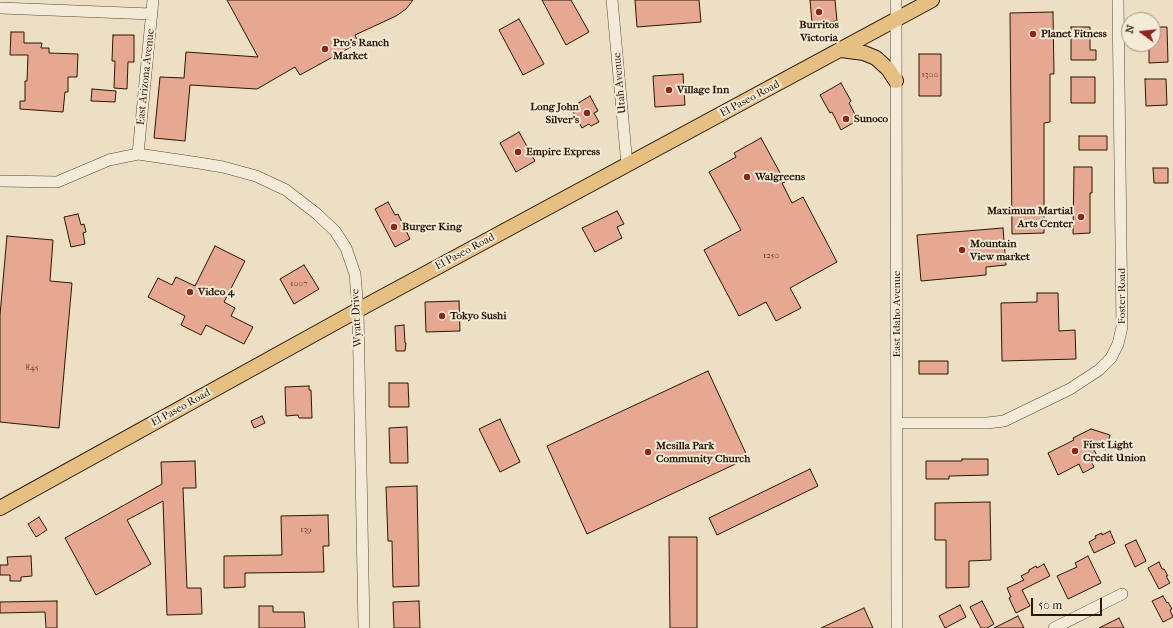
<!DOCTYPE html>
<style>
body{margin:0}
#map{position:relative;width:1173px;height:628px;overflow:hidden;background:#ecdfc3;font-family:"IM FELL French Canon",serif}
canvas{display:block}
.north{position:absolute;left:1121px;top:12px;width:40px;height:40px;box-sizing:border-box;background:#f3ead8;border:1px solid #a39682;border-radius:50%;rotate:285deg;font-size:11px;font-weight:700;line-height:16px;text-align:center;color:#2a1800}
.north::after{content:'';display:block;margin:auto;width:14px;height:18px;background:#8f2418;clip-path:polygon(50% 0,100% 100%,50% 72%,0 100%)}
.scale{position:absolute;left:1031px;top:598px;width:71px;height:18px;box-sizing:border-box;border:2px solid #2a1800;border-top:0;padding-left:5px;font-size:12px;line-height:14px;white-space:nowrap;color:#2a1800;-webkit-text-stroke:3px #f3ead8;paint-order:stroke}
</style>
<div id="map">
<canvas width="1173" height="628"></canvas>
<div class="north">N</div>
<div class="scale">50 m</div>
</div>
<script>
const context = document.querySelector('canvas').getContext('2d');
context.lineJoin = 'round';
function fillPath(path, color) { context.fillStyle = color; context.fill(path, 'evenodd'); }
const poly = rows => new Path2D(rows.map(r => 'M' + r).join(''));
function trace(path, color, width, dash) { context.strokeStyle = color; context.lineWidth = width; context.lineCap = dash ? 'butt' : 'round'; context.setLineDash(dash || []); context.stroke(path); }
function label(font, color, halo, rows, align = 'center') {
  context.font = font + ' "IM FELL French Canon",serif'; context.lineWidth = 4; context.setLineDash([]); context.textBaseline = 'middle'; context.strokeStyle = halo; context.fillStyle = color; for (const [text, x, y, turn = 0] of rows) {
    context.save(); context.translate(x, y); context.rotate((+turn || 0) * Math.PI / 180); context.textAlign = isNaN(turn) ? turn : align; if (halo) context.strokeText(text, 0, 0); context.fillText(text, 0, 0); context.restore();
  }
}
const building = poly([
 [227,0,413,0,406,9,396,16,355,35,358,43,300,75,295,67,257,89,190,85,185,141,154,138,160,77,184,78,186,52,258,57,227,0],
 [542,0,571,0,589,32,566,45,542,0],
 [635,0,699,0,701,22,637,27,635,0],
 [810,0,835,0,837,21,812,23,810,0],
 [1053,12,1054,74,1050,74,1050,122,1044,123,1044,233,1012,234,1010,13,1053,12],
 [519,19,544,64,523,75,499,30,519,19],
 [1071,27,1090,27,1090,50,1096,50,1096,60,1071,60,1071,27],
 [1153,27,1167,27,1168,62,1149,63,1149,44,1153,44,1153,27],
 [11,32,24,32,24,43,42,43,41,48,49,48,49,53,78,54,77,77,68,77,68,92,65,92,63,112,20,109,20,101,25,101,25,81,27,81,28,55,10,55,11,32],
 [113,35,134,35,134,62,128,62,127,89,114,88,115,61,112,61,113,35],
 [919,54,941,54,941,96,919,96,919,54],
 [683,74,685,105,655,107,653,76,683,74],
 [1071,77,1095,77,1095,103,1071,103,1071,77],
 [1145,79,1166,79,1167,105,1146,106,1145,79],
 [841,83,851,101,849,103,858,120,841,130,832,112,830,113,820,95,841,83],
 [92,89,116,91,115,102,91,101,92,89],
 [590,96,598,111,594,113,599,122,591,126,589,124,582,128,573,112,578,110,575,105,590,96],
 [519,132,535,161,516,172,500,143,519,132],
 [1079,136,1107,136,1107,150,1079,150,1079,136],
 [761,138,785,182,782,183,792,203,803,197,837,262,790,288,801,308,776,321,766,302,739,316,704,250,741,230,709,172,736,157,734,153,761,138],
 [1074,167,1092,167,1092,193,1090,193,1090,233,1073,234,1074,167],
 [1153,168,1168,168,1168,183,1154,183,1153,168],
 [388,202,395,215,398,214,410,239,395,247,375,209,388,202],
 [617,211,624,224,617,227,622,238,595,252,582,228,617,211],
 [78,214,81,225,84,224,86,232,83,233,85,244,71,247,64,217,78,214],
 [1003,228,1006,265,986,267,986,275,921,281,917,235,1003,228],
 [7,236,53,240,50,281,72,283,59,428,0,422,0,315,7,236],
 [215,246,245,261,224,302,235,308,231,316,253,327,244,344,206,325,201,335,181,325,185,316,148,297,158,278,172,285,176,277,195,286,215,246],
 [304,265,319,289,294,304,280,279,304,265],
 [1037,293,1058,293,1059,331,1075,330,1076,359,1002,361,1001,303,1037,302,1037,293],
 [459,301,460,331,426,332,425,302,459,301],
 [404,325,405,343,406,343,405,351,396,351,395,326,404,325],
 [919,361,948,361,948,374,919,374,919,361],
 [708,371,748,458,587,534,547,446,708,371],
 [389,383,408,383,409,407,389,407,389,383],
 [309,386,309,390,311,390,312,418,299,418,298,415,286,416,285,387,309,386],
 [262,416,265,423,254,428,251,421,262,416],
 [500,419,520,462,500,472,479,429,500,419],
 [407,427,408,463,390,463,389,428,407,427],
 [1091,429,1110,435,1106,450,1089,439,1097,456,1090,459,1094,467,1083,473,1079,464,1058,475,1048,453,1074,440,1073,438,1091,429],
 [962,459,988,459,988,475,949,476,949,479,926,479,926,461,962,461,962,459],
 [195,461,196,488,183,488,187,588,201,588,202,614,167,615,163,501,127,520,151,564,96,595,65,538,162,484,161,462,195,461],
 [810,469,818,486,717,535,709,518,810,469],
 [417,486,419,586,393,587,392,541,388,541,386,487,417,486],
 [990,502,991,560,969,561,969,587,946,588,946,540,935,540,935,503,990,502],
 [328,515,329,546,323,546,324,572,245,573,245,587,224,588,224,556,282,555,281,516,328,515],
 [39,517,47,530,36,537,28,524,39,517],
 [1110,531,1115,543,1094,553,1089,542,1096,538,1095,536,1102,533,1102,535,1110,531],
 [669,537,697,537,697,628,670,628,669,537],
 [1136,540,1146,561,1135,567,1125,545,1136,540],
 [31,556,32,576,21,577,21,581,10,581,10,575,0,575,0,565,8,565,7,557,31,556],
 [1088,556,1101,583,1068,599,1057,576,1077,567,1075,563,1088,556],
 [1159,562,1162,569,1164,569,1168,576,1166,576,1170,583,1159,589,1148,568,1159,562],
 [1044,564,1050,576,1022,590,1030,606,1016,613,1009,598,1011,597,1007,588,1024,580,1021,576,1029,572,1029,570,1036,566,1037,568,1044,564],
 [1163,596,1167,603,1168,602,1172,609,1170,610,1173,617,1163,622,1152,601,1163,596],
 [57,601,57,628,46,628,45,612,0,613,0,602,57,601],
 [419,601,420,628,394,628,393,602,419,601],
 [982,601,994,624,987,628,981,628,970,607,982,601],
 [960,605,966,617,945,628,939,616,960,605],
 [259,606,273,606,273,612,304,612,305,628,259,628,259,606],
 [864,608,873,628,821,628,864,608],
 [1018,616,1024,628,994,628,1018,616],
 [1119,618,1124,628,1099,628,1119,618]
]);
fillPath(building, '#e7a892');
trace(building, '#2a1800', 1);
const minor = poly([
 [612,0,627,165],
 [896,0,897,628],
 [0,8,152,14],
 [138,154,153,0],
 [0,181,57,182,109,160,138,154,199,163,223,167,256,176,286,190,317,214,335,231,346,248,355,274,358,310,364,628],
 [897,423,987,423,1004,421,1070,389,1099,370,1111,358,1118,344,1122,327,1118,0],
 [1054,628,1122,594]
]);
const major = poly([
 [841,50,864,53,876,58,888,69,896,81],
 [0,508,358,310,932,0]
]);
trace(minor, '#5a4a31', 12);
trace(major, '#2a1800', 16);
trace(minor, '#f3ead8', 11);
trace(major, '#e6c082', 14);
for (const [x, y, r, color] of [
 [819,12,4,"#8f2418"],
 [1033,34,4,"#8f2418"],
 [325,49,4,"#8f2418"],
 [669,90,4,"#8f2418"],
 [587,113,4,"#8f2418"],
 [846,119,4,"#8f2418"],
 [518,152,4,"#8f2418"],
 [747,177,4,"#8f2418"],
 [1081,217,4,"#8f2418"],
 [394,227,4,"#8f2418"],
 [962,250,4,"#8f2418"],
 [190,292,4,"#8f2418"],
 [442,316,4,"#8f2418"],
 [1075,451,4,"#8f2418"],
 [648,452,4,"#8f2418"]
]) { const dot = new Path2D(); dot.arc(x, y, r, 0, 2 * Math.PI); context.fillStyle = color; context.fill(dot); trace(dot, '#f3ead8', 1.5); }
label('9px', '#593c24', null, [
 ["1300",930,75],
 ["1250",771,256],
 ["1007",299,284],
 ["845",32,368],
 ["139",306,530]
]);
label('bold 11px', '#2a1800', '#f3ead8', [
 ["Burritos",819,25,"center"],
 ["Victoria",819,38,"center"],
 ["Planet Fitness",1041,34],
 ["Pro's Ranch",333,43],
 ["Market",333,56],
 ["Village Inn",677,90],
 ["Long John",579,107,"right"],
 ["Silver's",579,120,"right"],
 ["Sunoco",854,119],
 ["Empire Express",526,152],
 ["Walgreens",755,177],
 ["Maximum Martial",1073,211,"right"],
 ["Arts Center",1073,224,"right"],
 ["Burger King",402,227],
 ["Mountain",970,244],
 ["View market",970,257],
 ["Video 4",198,292],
 ["Tokyo Sushi",450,316],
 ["First Light",1083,445],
 ["Credit Union",1083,458],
 ["Mesilla Park",656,446],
 ["Community Church",656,459]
], 'left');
label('11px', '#2a1800', '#f3ead8', [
 ["East Arizona Avenue",146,77,-84],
 ["Utah Avenue",620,83,-95],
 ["El Paseo Road",750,99,-28],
 ["El Paseo Road",465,252,-28],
 ["Foster Road",1122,296,-90],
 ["East Idaho Avenue",897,314,-90],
 ["Wyatt Drive",357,318,-93],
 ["El Paseo Road",181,408,-29]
]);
</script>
